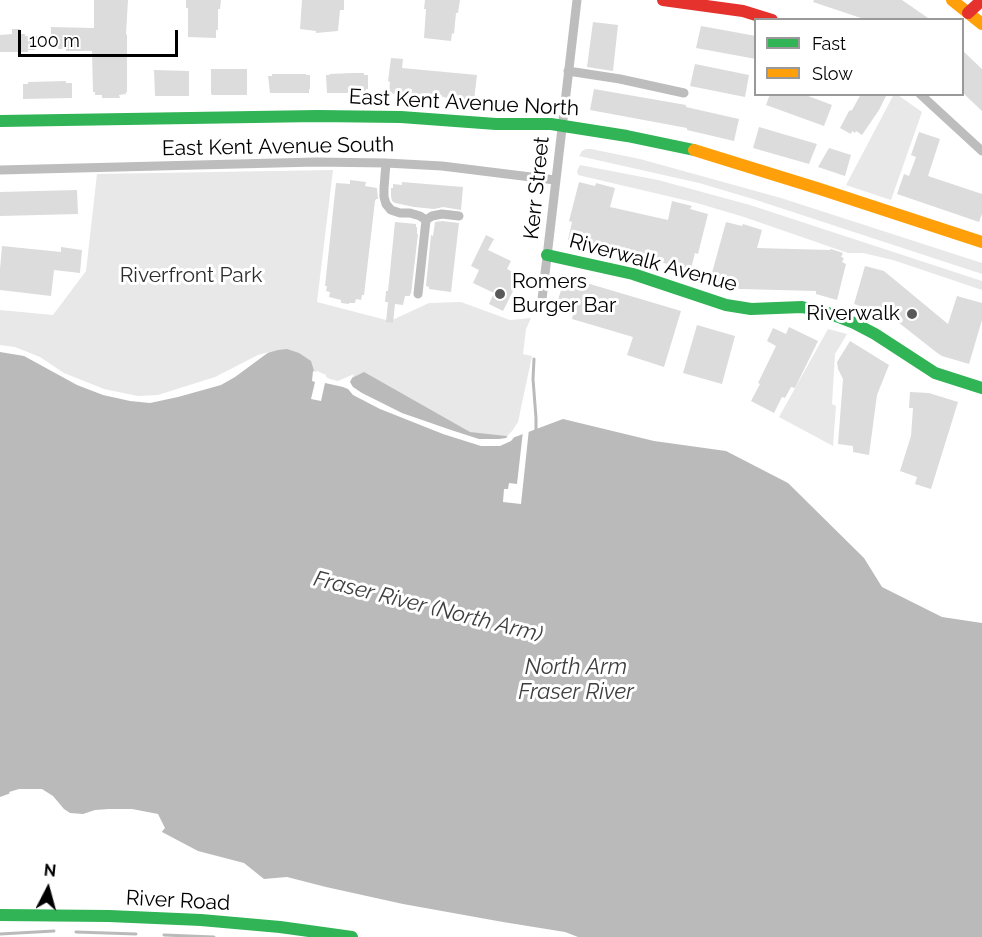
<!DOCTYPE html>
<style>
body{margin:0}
#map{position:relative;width:982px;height:937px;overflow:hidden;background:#fff;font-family:Raleway,sans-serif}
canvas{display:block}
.legend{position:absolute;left:754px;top:18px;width:210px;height:78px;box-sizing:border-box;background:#fff;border:2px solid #999;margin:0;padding:8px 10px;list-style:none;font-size:18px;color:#000}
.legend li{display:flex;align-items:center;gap:12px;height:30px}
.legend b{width:30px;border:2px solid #999}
.north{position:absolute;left:18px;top:859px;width:60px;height:60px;-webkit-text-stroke:4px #fff;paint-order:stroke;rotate:6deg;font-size:16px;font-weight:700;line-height:24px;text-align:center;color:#000}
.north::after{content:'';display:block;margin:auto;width:21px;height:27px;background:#000;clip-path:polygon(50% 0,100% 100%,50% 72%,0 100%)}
.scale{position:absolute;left:18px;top:30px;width:160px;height:27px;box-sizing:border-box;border:3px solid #000;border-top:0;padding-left:8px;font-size:18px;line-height:21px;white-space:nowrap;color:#000;-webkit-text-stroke:4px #fff;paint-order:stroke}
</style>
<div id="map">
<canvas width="982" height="937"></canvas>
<ul class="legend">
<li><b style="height:8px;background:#30b455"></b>Fast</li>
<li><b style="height:8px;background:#ff9f0a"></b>Slow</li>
</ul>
<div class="north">N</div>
<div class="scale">100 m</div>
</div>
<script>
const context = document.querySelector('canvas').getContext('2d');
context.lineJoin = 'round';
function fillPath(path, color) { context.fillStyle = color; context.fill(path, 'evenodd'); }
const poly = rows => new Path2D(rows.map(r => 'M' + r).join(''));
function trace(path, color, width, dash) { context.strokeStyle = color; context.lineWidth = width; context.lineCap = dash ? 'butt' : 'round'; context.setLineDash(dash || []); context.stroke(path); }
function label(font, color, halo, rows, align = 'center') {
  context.font = font + ' Raleway,sans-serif'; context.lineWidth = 6; context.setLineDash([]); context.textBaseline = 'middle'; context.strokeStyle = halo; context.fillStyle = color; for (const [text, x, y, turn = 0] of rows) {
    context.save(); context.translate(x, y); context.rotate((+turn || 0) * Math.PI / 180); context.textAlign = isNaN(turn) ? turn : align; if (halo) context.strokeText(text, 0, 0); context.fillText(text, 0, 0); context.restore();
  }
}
fillPath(poly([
 [894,94,898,95,922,112,891,200,846,185],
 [586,149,591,149,640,159,781,198,982,263,982,274,753,199,699,183,579,156,582,151],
 [580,165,658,180,750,205,982,281,982,290,893,260,863,253,848,253,744,217,697,203,578,175,577,171],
 [333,170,317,302,390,321,429,303,461,302,510,320,531,318,526,329,523,354,532,356,518,422,512,431,506,438,479,439,334,382,315,374,310,361,219,378,160,396,138,399,102,390,0,348,0,310,53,315,86,271,97,174],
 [828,329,847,334,835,354,832,404,836,406,833,446,779,417]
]), '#e8e8e8');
fillPath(poly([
 [0,348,14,350,69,377,102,390,138,399,160,396,219,378,264,354,278,350,287,349,299,353,311,361,315,374,334,382,344,382,364,372,470,432,515,437,563,419,654,441,726,451,788,483,864,558,882,587,942,617,982,623,982,937,578,937,565,932,503,922,403,904,326,887,287,877,264,879,244,863,198,851,162,832,157,819,139,814,75,815,65,813,49,797,11,793,0,797]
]), '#bababa');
fillPath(poly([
 [0,345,15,347,40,357,64,373,104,389,138,396,158,395,215,377,258,355,269,352,235,377,221,385,178,397,150,403,130,401,103,395,77,385,24,356,0,352],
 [313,371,316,372,317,371,326,375,326,377,330,379,338,381,354,374,350,382,353,387,362,393,402,413,451,430,479,439,499,439,506,438,510,433,517,434,511,441,500,446,481,446,443,434,380,409,353,395,348,389,343,387,325,383,321,401,311,399,315,382,312,381],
 [529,429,521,504,503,502,504,489,508,489,509,483,517,484,523,431],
 [19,789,42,789,53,796,64,809,70,813,83,814,95,810,109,809,132,809,158,814,165,828,160,834,155,819,138,817,115,815,74,817,62,814,45,798,25,795,11,796,9,792]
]), '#fff');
trace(poly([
 [534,359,533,379,536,418,536,432],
 [76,932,136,934],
 [0,934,54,931],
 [164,935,214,937]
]), '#bababa', 3);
fillPath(poly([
 [94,0,128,0,126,34,127,35,127,92,126,92,126,94,119,95,120,98,102,98,102,95,95,95,95,92,93,92,92,51,66,51,66,49,58,49,58,46,56,46,56,37,51,37,51,27,94,28],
 [186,0,221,0,220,9,218,9,218,30,216,30,216,38,188,37,188,8,186,8],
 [302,0,344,0,344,10,340,10,338,31,316,33,316,31,300,29],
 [425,0,460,0,458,13,456,13,454,34,452,33,451,41,424,38,426,9,424,9],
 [814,0,902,0,931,20,867,20,813,2],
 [593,22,618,25,613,71,587,67],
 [701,26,756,36,756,59,696,48],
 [12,29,20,29,20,34,25,34,25,36,37,36,37,47,35,47,35,50,28,50,28,52,0,52,0,35,12,34],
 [963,51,982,69,982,111,963,93],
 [391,58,403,59,402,68,477,75,474,100,451,99,440,96,440,95,424,93,423,97,389,93,390,82,388,81],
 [695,64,749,75,745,97,690,86],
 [211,69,247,69,247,95,212,95,211,93],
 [154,70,189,71,189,96,155,96],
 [353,73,364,73,364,75,368,75,368,89,366,89,366,93,327,93,326,75,330,75,329,74],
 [272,74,306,74,306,75,310,75,310,89,309,89,309,93,270,93,268,76,272,76],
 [66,81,66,83,72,83,72,98,23,99,23,84,28,84,28,82],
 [594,89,686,105,686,107,739,119,734,141,687,130,687,128,590,110],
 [770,94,803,94,832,105,824,126,766,105],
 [861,94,887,94,879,110,862,135,856,131,855,133,852,131,851,134,840,128,849,111,852,110],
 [759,127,817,144,809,164,753,148],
 [919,132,940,139,928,176,982,194,982,214,979,222,897,194,904,174,909,176,916,157,911,155],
 [829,148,851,155,845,176,818,167],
 [350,180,366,182,365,186,377,188,378,199,376,199,375,201,364,295,362,295,361,300,356,299,355,303,349,303,349,304,341,303,341,300,329,297,330,292,326,291,327,286,325,286,336,183,350,184],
 [402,182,463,187,461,210,443,207,434,209,414,207,395,203,392,201,391,196,391,188,393,188,393,184,402,185],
 [579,182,595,186,596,183,615,188,610,207,668,220,672,201,692,206,690,209,708,214,698,254,695,253,690,273,676,269,676,267,643,256,568,240,572,222,569,221],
 [77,190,78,214,0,216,0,192],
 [442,221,459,223,451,292,429,289,429,287,426,286,431,235,433,236,435,222],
 [395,222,416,224,416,227,417,227,417,234,418,234,411,294,410,294,410,296,405,296,403,305,395,304,393,323,386,322,388,302,385,302,386,291,388,291],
 [726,222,742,226,743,224,762,230,757,248,830,250,831,249,843,253,841,257,844,258,842,262,846,264,837,300,816,294,816,291,740,289,710,280],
 [486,235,494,239,488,250,511,261,507,269,518,275,513,286,515,287,503,311,489,304,494,293,473,283,479,270,471,266],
 [2,246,61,252,61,247,82,250,80,273,54,270,51,296,0,290,0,269],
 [865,266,884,271,948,324,957,296,982,303,982,320,969,364,942,356,936,352,889,315,854,304],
 [563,276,681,311,664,367,627,355,633,337,572,319,573,315,566,313,566,310,559,308,561,299,558,299,563,285,561,284],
 [697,325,735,336,722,384,683,373],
 [789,327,818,341,795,388,791,387,785,398,782,397,774,413,751,401,760,384,758,383,776,346,767,341,773,328,786,334],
 [850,341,889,365,877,395,869,455,853,452,853,446,838,444,843,379,838,369,837,362],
 [910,392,929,393,958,402,931,489,915,484,917,477,900,471,911,436,913,408,909,408]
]), '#dcdcdc');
trace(poly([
 [568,71,620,79,684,93],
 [920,94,982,151],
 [386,163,384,188,384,197,386,204,391,210,400,213,410,213,420,216,426,220,418,294],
 [0,170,316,162,386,163,442,166,555,180],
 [426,220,432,216,442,214,459,216],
 [541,308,577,0]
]), '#bdbdbd', 9);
trace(poly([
 [0,121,317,116,401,117,496,124,551,124,627,136,694,150],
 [547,255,633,274,726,305,751,309,802,307,828,313,854,323,875,334,935,373,982,388],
 [0,915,109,916,201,920,280,927,352,937]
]), '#30b455', 12);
trace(poly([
 [952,0,982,24],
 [694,150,820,189,982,242]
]), '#ff9f0a', 12);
trace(poly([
 [663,0,743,11,772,20],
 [968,13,982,0]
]), '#e5322d', 12);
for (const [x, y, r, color] of [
 [500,294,6,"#595959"],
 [912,314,6,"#595959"]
]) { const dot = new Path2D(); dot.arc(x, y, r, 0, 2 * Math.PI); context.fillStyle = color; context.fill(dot); trace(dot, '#fff', 2); }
label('21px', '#000', '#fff', [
 ["East Kent Avenue North",464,103,3],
 ["East Kent Avenue South",278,147,-1],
 ["Kerr Street",537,188,-84],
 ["Riverwalk Avenue",653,263,15],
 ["River Road",178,901,3]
]);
label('21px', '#2d2d2d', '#fff', [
 ["Riverfront Park",191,276]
]);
label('21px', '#000', '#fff', [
 ["Romers",512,282],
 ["Burger Bar",512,306],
 ["Riverwalk",900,314,"right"]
], 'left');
label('italic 22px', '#3e3e3e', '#fff', [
 ["Fraser River (North Arm)",428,607,14],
 ["North Arm",576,667],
 ["Fraser River",576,692]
]);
</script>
